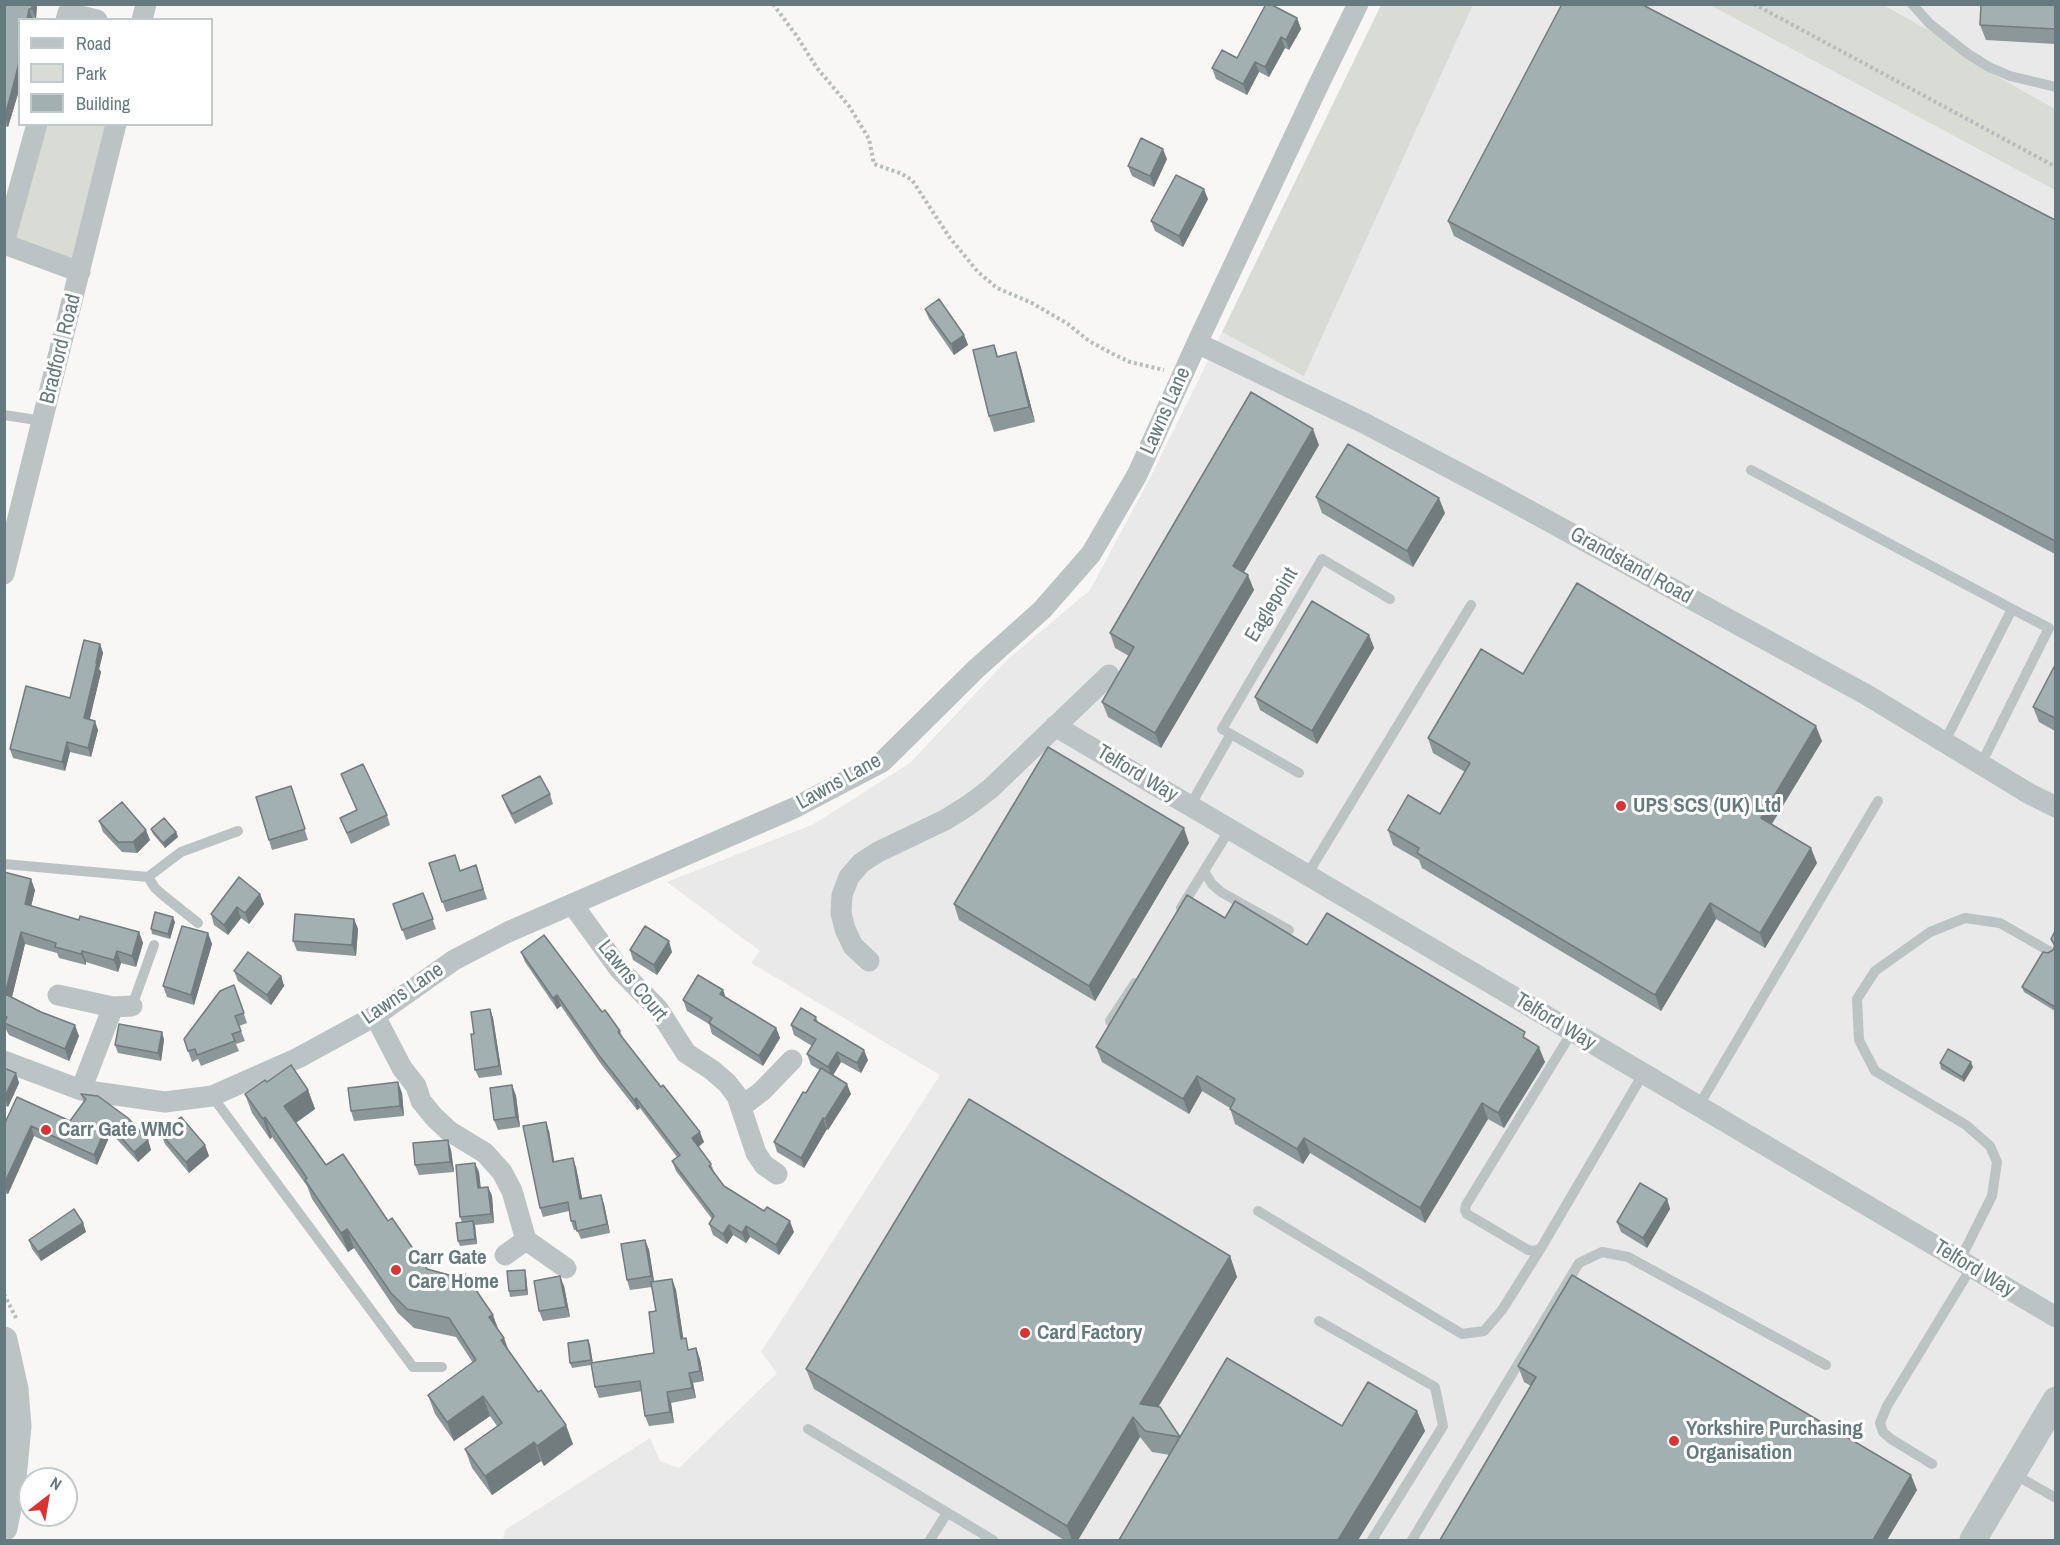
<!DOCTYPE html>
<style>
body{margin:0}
#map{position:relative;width:2060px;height:1545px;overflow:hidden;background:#f8f7f5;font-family:"Archivo Narrow",sans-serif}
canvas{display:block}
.frame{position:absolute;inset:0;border:6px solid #647a7e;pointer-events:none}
.legend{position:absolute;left:18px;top:18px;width:195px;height:108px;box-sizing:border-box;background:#fff;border:2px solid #c1cacb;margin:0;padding:8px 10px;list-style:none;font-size:18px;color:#647a7e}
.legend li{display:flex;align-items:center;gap:12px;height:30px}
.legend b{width:30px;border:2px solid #c1cacb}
.north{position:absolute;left:18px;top:1467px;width:60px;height:60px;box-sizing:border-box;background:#fff;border:2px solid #c1cacb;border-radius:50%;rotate:31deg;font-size:16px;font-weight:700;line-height:24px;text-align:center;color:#647a7e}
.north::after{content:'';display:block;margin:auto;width:21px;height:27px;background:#d93334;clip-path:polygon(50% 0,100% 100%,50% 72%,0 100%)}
</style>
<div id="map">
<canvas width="2060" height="1545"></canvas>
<div class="frame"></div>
<ul class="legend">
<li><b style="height:8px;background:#bcc3c4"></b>Road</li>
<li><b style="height:16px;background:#d9dcd4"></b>Park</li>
<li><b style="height:16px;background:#a3b0b2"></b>Building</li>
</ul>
<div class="north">N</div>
</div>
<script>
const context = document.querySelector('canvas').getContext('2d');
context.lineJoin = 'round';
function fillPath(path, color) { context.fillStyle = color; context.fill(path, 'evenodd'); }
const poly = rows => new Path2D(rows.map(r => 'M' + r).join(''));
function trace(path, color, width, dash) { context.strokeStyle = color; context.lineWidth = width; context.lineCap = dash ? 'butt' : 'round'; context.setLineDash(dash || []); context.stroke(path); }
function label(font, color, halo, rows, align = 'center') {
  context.font = font + ' "Archivo Narrow",sans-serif'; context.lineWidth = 6; context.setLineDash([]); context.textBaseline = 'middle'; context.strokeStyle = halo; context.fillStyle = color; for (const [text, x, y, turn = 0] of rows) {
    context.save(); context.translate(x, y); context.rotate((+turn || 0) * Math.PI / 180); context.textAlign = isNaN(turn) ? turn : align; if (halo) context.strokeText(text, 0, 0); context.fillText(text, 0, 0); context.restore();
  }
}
fillPath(poly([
 [1473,5,2055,5,2055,1540,503,1540,505,1530,650,1438,660,1461,679,1468,777,1373,761,1352,940,1075,751,963,760,951,667,882,814,824,910,763,1007,660,1090,590,1151,476,1222,332,1304,375]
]), '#e8e9e8');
fillPath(poly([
 [1381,5,1473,5,1304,376,1222,332],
 [1710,5,1883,5,1939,36,1982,68,2055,109,2055,190],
 [37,125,116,125,80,272,5,244]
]), '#d9dcd4');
trace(poly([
 [773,4,796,35,817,68,849,106,869,139,874,164,900,173,912,180,950,238,978,272,997,288,1032,303,1068,324,1089,341,1113,354,1130,362,1164,370],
 [1754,4,2056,167],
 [4,1294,17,1320]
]), '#b7bcbd', 4, [3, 3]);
trace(poly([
 [1912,4,1930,24,1968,54,1989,67,2010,76,2056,87],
 [4,415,43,421],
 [1751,470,2012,609,1945,741],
 [1981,764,2049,628,2012,609],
 [1299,773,1222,729,1322,559,1390,599],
 [1190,806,1231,734],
 [4,864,148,877,181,852,238,831],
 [1204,871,1212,884,1221,892,1289,930],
 [1307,875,1471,605],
 [148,877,155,888,164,896,198,923],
 [1181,908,1230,829],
 [132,1006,154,945],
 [1110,1021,1135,983],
 [1572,1032,1466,1205,1465,1210,1467,1214,1528,1250,1535,1251,1541,1248,1643,1074],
 [212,1096,413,1367,442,1367],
 [1698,1107,1878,801],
 [1258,1211,1462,1334,1484,1331,1502,1310,1541,1248],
 [1960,1260,1992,1196,1997,1162,1990,1146,1966,1125,1875,1071,1859,1040,1857,999,1875,971,1930,932,1965,918,2000,923,2049,951],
 [1319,1321,1435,1387,1443,1426,1372,1540],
 [808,1429,993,1540],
 [1932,1464,1891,1439,1883,1432,1880,1423,1887,1406,1971,1268],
 [2012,1473,2056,1498],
 [930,1540,947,1513],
 [1412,1540,1579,1263,1602,1252,1628,1257,1826,1365]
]), '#bcc3c4', 10);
trace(poly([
 [66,20,68,13,97,20],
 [142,20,146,4],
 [4,243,37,124],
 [4,244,80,272],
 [1197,343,1364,423,1497,493,1867,695,2028,793,2056,807],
 [4,574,116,124],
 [1055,726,2056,1317],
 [573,905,620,970,658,1009,686,1053,712,1070,727,1083,737,1096,756,1153,764,1165,777,1174],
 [869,961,853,946,845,929,841,913,842,895,849,877,861,863,878,852,945,820,969,805,990,789,1109,675],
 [58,995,113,1007,132,1006],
 [375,1016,402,1068,416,1086,421,1101,434,1117,449,1131,485,1153,502,1172,512,1191,526,1240,566,1268],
 [4,1061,81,1090,165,1102,212,1096,298,1058,375,1016,454,960,508,932,794,808,882,762,976,669,1042,610,1091,554,1137,475,1197,343,1317,88,1358,4],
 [81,1090,113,1007],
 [741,1107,762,1091,792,1060],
 [505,1255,526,1240]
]), '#bcc3c4', 21);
trace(poly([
 [4,1340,15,1389,18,1426,12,1489,4,1528],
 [1973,1540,2056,1400]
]), '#bcc3c4', 27);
fillPath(poly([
 [4,4,37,4,36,19,20,20,20,87,8,127,4,126],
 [2055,4,2055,44,1986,40,1980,25],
 [1297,18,1301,29,1289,50,1285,48,1269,77,1259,72,1247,95,1216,79,1212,68,1237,58],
 [1167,159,1154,187,1132,176,1128,166],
 [1208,199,1183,247,1155,231,1151,221],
 [2055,220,2055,554,1454,236,1448,221],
 [925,309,964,335,968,345,954,355,929,319],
 [994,345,998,356,1016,352,1021,368,1035,422,994,432,989,416],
 [1319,445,1244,572,1254,590,1161,748,1108,717,1102,702,1129,656,1115,648,1110,633],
 [1316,497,1445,513,1413,567,1322,513],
 [1369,635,1374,648,1317,744,1260,710,1255,697],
 [100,644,103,653,99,669,101,672,89,720,98,730,91,757,70,752,65,771,13,758,10,749,70,698],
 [2055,665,2055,731,2039,722,2033,707],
 [1523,674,1822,741,1772,824,1817,863,1765,948,1716,919,1661,1011,1422,868,1419,860,1393,845,1388,830,1440,814,1465,772,1433,753,1428,738],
 [341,774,387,815,390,825,351,844,340,818,357,810],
 [291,786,308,840,272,850,269,840],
 [550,794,553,804,515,824,506,806,502,796],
 [99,821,150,840,137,853,122,852,103,832],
 [151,829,176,832,178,837,165,848,153,834],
 [1189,843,1095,1001,959,920,954,904],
 [429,863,460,870,476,865,487,899,446,912],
 [4,872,35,890,31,906,79,920,139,932,143,943,136,967,121,963,118,972,86,962,86,965,59,958,57,953,25,944,12,997,79,1036,69,1061,9,1035,4,1026],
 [423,893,436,929,406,940,393,904],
 [260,894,264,904,249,924,241,918,228,935,214,925,211,914],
 [1225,918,1307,945,1528,1040,1545,1062,1504,1128,1488,1119,1425,1223,1310,1153,1303,1164,1235,1124,1230,1108,1202,1091,1189,1114,1102,1062,1096,1047],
 [354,919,358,929,356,956,297,951,293,941],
 [175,922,170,939,152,934,151,929],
 [2055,931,2055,1011,2024,992,2022,987,2048,953,2053,950,2054,947,2051,939],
 [208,933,212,944,194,1005,167,997,163,986],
 [630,950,672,952,657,975,633,960],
 [521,952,602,1012,620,1031,623,1038,704,1142,698,1147,711,1164,715,1174,724,1186,794,1232,779,1255,750,1237,746,1243,733,1235,727,1244,713,1235,709,1224,712,1219,676,1171,672,1161,677,1157,640,1108,637,1110,601,1064,561,1006,557,1009,525,962],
 [234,971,281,976,284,986,271,1005,238,981],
 [234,985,247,1023,239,1026,245,1041,236,1044,239,1051,201,1066,198,1059,192,1062,184,1039],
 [723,990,726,998,776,1028,780,1038,763,1066,712,1034,709,1024,687,1011,683,1000],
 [490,1009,493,1018,502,1075,479,1078,475,1070,474,1034],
 [816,1017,818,1022,868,1060,861,1073,841,1062,833,1075,851,1094,828,1130,827,1129,804,1168,777,1152,774,1142,820,1070,811,1065,807,1054,812,1046,794,1035,791,1025],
 [162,1032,164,1040,161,1061,118,1053,115,1045],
 [1940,1063,1973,1067,1964,1082,1941,1069],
 [4,1068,16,1073,19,1083,8,1107,4,1105],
 [267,1082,308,1090,315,1109,296,1123,326,1165,388,1221,427,1269,499,1331,508,1350,573,1444,544,1466,541,1461,492,1495,472,1468,465,1449,497,1426,490,1416,454,1441,435,1414,428,1395,473,1363,456,1337,414,1328,398,1313,354,1248,348,1252,312,1199,307,1186,272,1137,270,1139,252,1113,245,1094],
 [512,1085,516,1096,520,1127,498,1130,494,1120],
 [402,1093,404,1116,354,1121,351,1111],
 [81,1094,148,1140,151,1150,138,1162,111,1133,97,1165,34,1136,8,1194,4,1193,4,1125,70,1121,84,1102],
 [549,1131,554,1162,576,1167,582,1198,604,1204,610,1233,581,1239,577,1230,574,1230,571,1221,569,1211,543,1217,540,1208],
 [161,1134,205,1145,209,1156,189,1173,165,1144],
 [451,1150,454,1172,419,1175,415,1165],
 [479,1172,480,1188,488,1187,492,1196,494,1223,475,1225,477,1244,460,1246,458,1241,462,1222,460,1217],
 [1667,1199,1670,1209,1647,1248,1621,1232,1617,1222],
 [83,1223,86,1232,41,1261,32,1249,29,1240],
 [645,1240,649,1250,654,1282,672,1279,676,1290,683,1338,689,1350,700,1359,704,1381,693,1383,696,1398,671,1403,674,1423,649,1426,645,1416,642,1391,599,1398,595,1387,591,1365,572,1368,570,1363,588,1340,590,1345,593,1363,654,1353,656,1311,652,1287,630,1290,627,1280],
 [1230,1256,1237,1277,1158,1407,1180,1437,1342,1426,1417,1411,1425,1431,1358,1540,1119,1540,1170,1455,1152,1452,1140,1437,1078,1540,1064,1540,814,1389,806,1369],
 [526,1275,528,1295,510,1297,509,1291],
 [564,1286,570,1317,543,1321,539,1311],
 [1518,1366,1917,1490,1887,1540,1440,1540,1531,1386,1524,1382]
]), '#8c9799');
fillPath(poly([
 [32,4,37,4,36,19,32,9],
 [29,9,33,20,27,20],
 [1297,18,1301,29,1289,50,1286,40],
 [1281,37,1285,48,1269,77,1265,67],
 [20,58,20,87,8,127,5,116],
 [1255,62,1259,72,1247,95,1243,84],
 [1163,149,1167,159,1154,187,1150,176],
 [1204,189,1208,199,1183,247,1179,236],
 [964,335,968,345,954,355,951,344],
 [1016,352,1021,368,1035,422,1029,407],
 [1313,429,1319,445,1238,582,1233,566],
 [1439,498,1445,513,1413,567,1407,551],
 [1248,575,1254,590,1161,748,1155,733],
 [1369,635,1374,648,1317,744,1312,731],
 [100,644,103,653,99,669,101,672,88,727,84,718],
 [95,721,98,730,91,757,88,748],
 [1816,726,1822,741,1766,833,1761,818],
 [67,742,70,752,65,771,62,762],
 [1184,828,1189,843,1095,1001,1089,986],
 [146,830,150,840,137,853,133,842],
 [176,832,178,837,165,848,163,843],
 [1811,848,1817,863,1765,948,1760,933],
 [31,879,35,890,29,915,25,904],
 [260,894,264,904,249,924,245,913],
 [1710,903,1716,919,1661,1011,1655,995],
 [237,907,241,918,228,935,224,925],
 [173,917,175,922,170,939,168,934],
 [354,919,358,929,356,956,352,945],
 [21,932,25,944,10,1005,5,994],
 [139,932,143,943,136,967,132,956],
 [208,933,212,944,194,1005,191,995],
 [669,941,672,952,657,975,654,965],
 [82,951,86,962,86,965,81,954],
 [117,951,121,963,118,972,114,960],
 [281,976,284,986,271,1005,267,995],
 [723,990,726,1000,720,994],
 [557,995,561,1006,557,1009,553,998],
 [490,1009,493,1018,502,1075,499,1066],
 [75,1025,79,1036,69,1061,65,1049],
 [776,1028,780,1038,763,1066,759,1056],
 [162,1032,164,1040,161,1061,158,1053],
 [1539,1047,1545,1062,1504,1128,1498,1113],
 [864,1050,868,1060,861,1073,857,1063],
 [837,1052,841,1062,832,1077,828,1067],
 [1971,1062,1973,1067,1964,1082,1962,1077],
 [16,1073,19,1083,8,1107,5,1096],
 [1197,1076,1202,1091,1189,1114,1183,1099],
 [398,1082,402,1093,404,1116,400,1106],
 [847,1084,851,1094,828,1130,825,1119],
 [512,1085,516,1096,520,1127,516,1117],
 [308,1090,315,1109,291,1126,284,1106],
 [636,1098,640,1108,637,1110,634,1100],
 [1482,1103,1488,1119,1425,1223,1420,1208],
 [265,1117,272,1137,270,1139,263,1119],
 [823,1118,827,1129,804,1168,801,1158],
 [546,1122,549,1131,556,1171,553,1162],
 [108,1123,111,1133,97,1165,94,1155],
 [31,1126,34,1136,8,1194,4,1184],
 [700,1132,704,1142,696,1149,692,1138],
 [1304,1138,1310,1153,1303,1164,1297,1149],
 [148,1140,151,1150,138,1162,134,1152],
 [448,1140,451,1150,454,1172,450,1162],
 [205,1145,209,1156,189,1173,186,1162],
 [573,1158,576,1167,584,1208,580,1199],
 [475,1163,479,1172,482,1197,478,1188],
 [488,1187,492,1196,494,1223,491,1214],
 [601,1195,604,1204,610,1233,607,1224],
 [1667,1199,1670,1209,1647,1248,1643,1238],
 [473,1221,475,1226,477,1244,475,1239],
 [790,1221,794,1232,779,1255,776,1245],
 [83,1223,86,1232,41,1261,38,1252],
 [729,1225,733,1235,727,1244,723,1234],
 [746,1226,750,1237,746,1243,742,1233],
 [347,1229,354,1248,348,1252,341,1233],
 [645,1240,649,1250,655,1287,651,1276],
 [1230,1256,1237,1277,1148,1424,1140,1404],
 [525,1270,526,1275,528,1295,526,1290],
 [560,1276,564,1286,570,1317,566,1307],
 [672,1279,676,1290,685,1349,681,1339],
 [493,1315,500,1334,489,1317],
 [504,1338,511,1357,501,1340],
 [588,1340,590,1345,593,1365,591,1360],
 [696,1348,700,1359,704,1381,700,1371],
 [689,1373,693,1383,696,1398,692,1388],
 [667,1392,671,1403,674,1423,670,1412],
 [483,1396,490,1416,454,1441,447,1422],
 [1417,1411,1425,1431,1358,1540,1338,1540],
 [1133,1417,1140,1437,1078,1540,1072,1540,1067,1526],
 [566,1425,573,1444,544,1466,537,1446],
 [534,1442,541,1461,492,1495,485,1476],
 [1911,1475,1917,1490,1887,1540,1873,1540]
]), '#727b7d');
const building = poly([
 [4,4,32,4,32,9,29,9,27,20,20,20,20,58,15,79,5,116,4,4],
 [1266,4,1270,4,1297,18,1286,40,1281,37,1265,67,1255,62,1243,84,1212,68,1222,50,1237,58,1266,4],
 [1562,4,1641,4,2055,220,2055,541,1448,221,1562,4],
 [1981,4,2055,4,2055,29,1980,25,1981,4],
 [1141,138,1163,149,1150,176,1128,166,1141,138],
 [1176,175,1204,189,1179,236,1151,221,1176,175],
 [939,299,964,335,951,344,925,309,939,299],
 [994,345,997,357,1016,352,1029,407,989,416,973,350,994,345],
 [1251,392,1313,429,1233,566,1248,575,1155,733,1102,702,1134,647,1110,633,1251,392],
 [1348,444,1439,498,1407,551,1316,497,1348,444],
 [1577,583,1816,726,1761,818,1811,848,1760,933,1710,903,1655,995,1417,853,1419,848,1388,830,1408,795,1440,814,1470,763,1428,738,1481,649,1523,674,1577,583],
 [1312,601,1369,635,1312,731,1255,697,1312,601],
 [84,640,100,644,96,663,97,663,84,718,95,721,88,748,67,742,62,762,10,749,26,686,70,698,84,640],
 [2055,665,2055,718,2033,707,2055,665],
 [1048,747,1184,828,1089,986,954,904,1048,747],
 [363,764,387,815,347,833,340,818,357,810,341,774,363,764],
 [540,776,550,794,512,814,502,796,540,776],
 [291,786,305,829,269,840,256,797,291,786],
 [122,802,146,830,133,842,118,842,99,821,122,802],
 [164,818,176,832,163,843,151,829,164,818],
 [455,855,460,871,476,865,483,889,442,902,429,863,455,855],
 [4,872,31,879,25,904,79,920,80,916,139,932,132,956,117,951,114,960,82,951,81,954,55,947,56,943,21,932,5,994,41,1012,75,1025,65,1049,4,1023,7,1017,4,1016,4,872],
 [239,877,260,894,245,913,237,907,224,925,211,914,239,877],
 [423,893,433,919,402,930,393,904,423,893],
 [1187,895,1225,918,1235,901,1307,945,1327,913,1525,1032,1523,1037,1539,1047,1498,1113,1482,1103,1420,1208,1304,1138,1297,1149,1230,1109,1235,1099,1197,1076,1183,1099,1096,1047,1187,895],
 [155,912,173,917,168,934,151,929,155,912],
 [295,914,354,919,352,945,293,941,295,914],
 [182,926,208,933,191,995,163,986,182,926],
 [645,926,669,941,654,965,630,950,645,926],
 [2055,931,2055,1007,2022,987,2043,952,2048,953,2053,950,2055,945,2051,939,2055,931],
 [544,935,602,1012,605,1010,620,1031,618,1032,661,1087,663,1085,700,1132,692,1138,711,1164,709,1166,724,1186,764,1211,767,1207,790,1221,776,1245,746,1226,742,1233,729,1225,723,1234,709,1224,714,1216,672,1161,680,1155,636,1098,634,1100,598,1054,557,995,553,998,521,952,544,935],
 [248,952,281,976,267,995,234,971,248,952],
 [698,975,723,990,720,994,776,1028,759,1056,709,1023,712,1018,683,1000,698,975],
 [234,985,244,1013,235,1016,241,1031,232,1034,235,1041,197,1055,195,1049,188,1051,184,1039,220,991,234,985],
 [801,1008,816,1017,814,1020,864,1050,857,1063,837,1052,828,1067,807,1054,816,1039,791,1025,801,1008],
 [490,1009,499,1066,475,1070,471,1034,474,1034,471,1012,490,1009],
 [119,1024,162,1032,158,1053,115,1045,119,1024],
 [1948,1049,1971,1062,1962,1077,1940,1063,1948,1049],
 [291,1065,308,1090,284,1106,326,1165,343,1154,388,1221,392,1218,427,1269,460,1278,465,1274,493,1315,489,1317,504,1338,501,1340,538,1392,541,1390,566,1425,537,1446,534,1442,485,1476,465,1449,502,1423,483,1396,447,1422,428,1395,476,1360,449,1318,407,1309,391,1293,347,1229,341,1233,305,1180,307,1178,265,1117,263,1119,245,1094,265,1080,267,1082,291,1065],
 [4,1068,16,1073,5,1096,4,1096,4,1068],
 [821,1068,847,1084,825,1119,823,1118,801,1158,774,1142,803,1092,806,1093,821,1068],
 [398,1082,400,1106,351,1111,348,1088,398,1082],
 [512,1085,516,1117,494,1120,490,1088,512,1085],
 [81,1094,98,1096,128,1118,148,1140,134,1152,108,1123,94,1155,31,1126,4,1184,4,1125,17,1097,70,1121,86,1099,81,1094],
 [969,1099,1230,1256,1140,1404,1160,1407,1180,1437,1227,1358,1342,1426,1368,1382,1417,1411,1338,1540,1119,1540,1180,1437,1145,1431,1133,1417,1067,1526,806,1369,969,1099],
 [181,1117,205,1145,186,1162,161,1134,181,1117],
 [546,1122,553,1162,573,1158,580,1199,601,1195,607,1224,577,1231,575,1221,571,1221,568,1202,540,1208,523,1126,546,1122],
 [448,1140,450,1162,415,1165,413,1143,448,1140],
 [475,1163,478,1188,488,1187,491,1214,460,1217,456,1165,475,1163],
 [1640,1183,1667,1199,1643,1238,1617,1222,1640,1183],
 [74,1209,83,1223,38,1252,29,1240,74,1209],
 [473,1221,475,1239,458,1241,456,1223,473,1221],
 [645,1240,651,1276,627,1280,621,1244,645,1240],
 [525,1270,526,1290,509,1291,507,1271,525,1270],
 [1572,1275,1911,1475,1873,1540,1440,1540,1536,1377,1518,1366,1572,1275],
 [560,1276,566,1307,539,1311,534,1281,560,1276],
 [672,1279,681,1339,686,1338,688,1350,696,1348,700,1371,689,1373,692,1388,667,1392,670,1412,645,1416,640,1381,595,1387,591,1363,654,1353,649,1312,656,1311,651,1282,672,1279],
 [588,1340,591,1360,570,1363,568,1343,588,1340]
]);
fillPath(building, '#a3b0b2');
trace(building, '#727b7d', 1.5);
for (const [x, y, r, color] of [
 [1621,806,6,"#d93334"],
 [46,1130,6,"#d93334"],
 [396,1270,6,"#d93334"],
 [1025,1333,6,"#d93334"],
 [1674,1441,6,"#d93334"]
]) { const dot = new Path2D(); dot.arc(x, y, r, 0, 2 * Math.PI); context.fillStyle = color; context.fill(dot); trace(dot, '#fff', 2); }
label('21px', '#647a7e', '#fff', [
 ["Bradford Road",61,349,-76],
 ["Lawns Lane",1166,411,-66],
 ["Grandstand Road",1631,566,29],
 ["Eaglepoint",1272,605,-59],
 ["Telford Way",1137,774,31],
 ["Lawns Lane",839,782,-29],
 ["Lawns Court",632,981,51],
 ["Lawns Lane",403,994,-34],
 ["Telford Way",1555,1022,31],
 ["Telford Way",1974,1269,31]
]);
label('bold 21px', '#647a7e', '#fff', [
 ["UPS SCS (UK) Ltd",1633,806],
 ["Carr Gate WMC",58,1130],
 ["Carr Gate",408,1258],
 ["Care Home",408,1282],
 ["Card Factory",1037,1333],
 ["Yorkshire Purchasing",1686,1429],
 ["Organisation",1686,1453]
], 'left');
</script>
